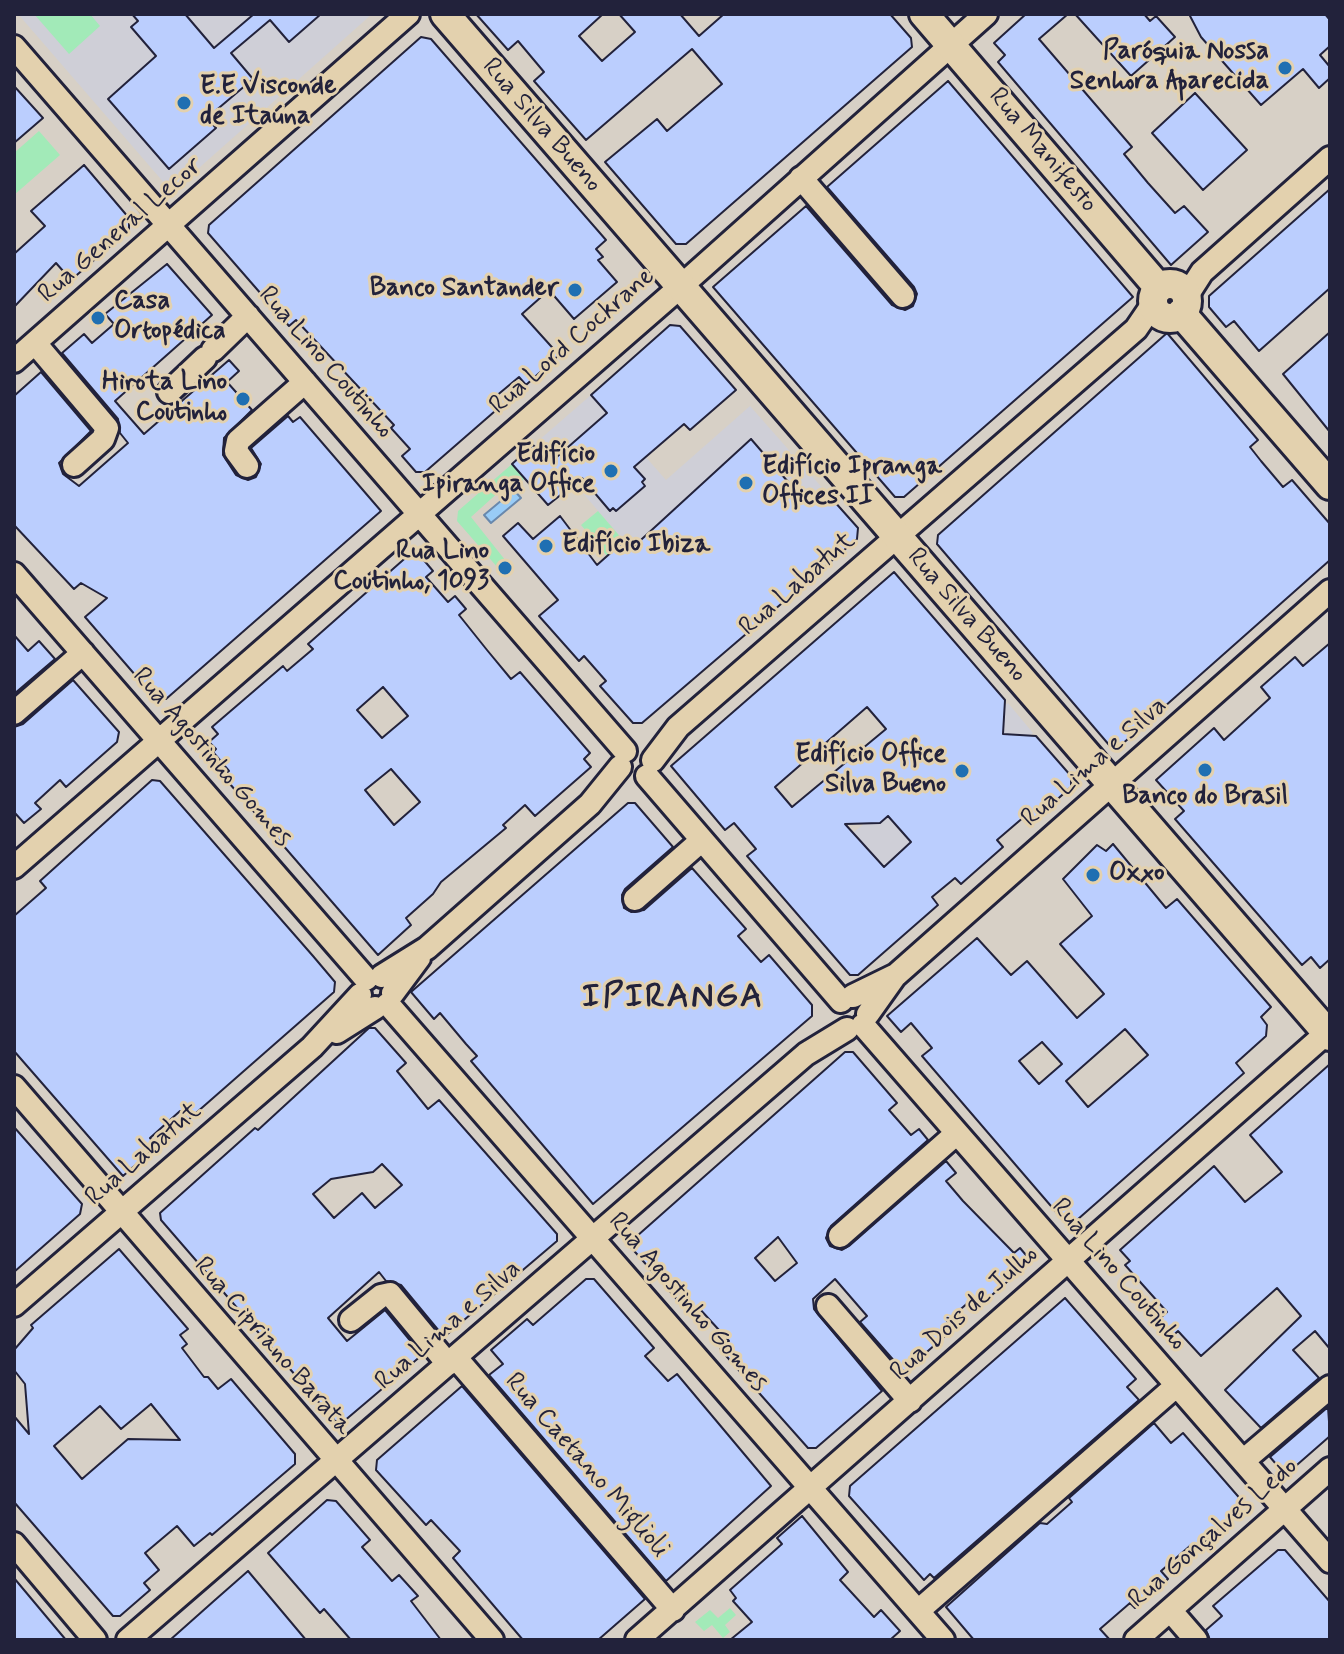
<!DOCTYPE html>
<meta charset="utf-8">
<style>
body{margin:0}
#map{position:relative;width:1344px;height:1654px;overflow:hidden;background:#d7d0c6;font-family:Mynerve,sans-serif}
canvas{display:block}
.frame{position:absolute;inset:0;border:16px solid #22223b;pointer-events:none}
</style>
<div id="map">
<canvas width="1344" height="1654"></canvas>
<div class="frame"></div>
</div>
<script>
const context = document.querySelector('canvas').getContext('2d');
context.lineJoin = 'round';
function fillPath(path, color) { context.fillStyle = color; context.fill(path, 'evenodd'); }
const poly = rows => new Path2D(rows.map(r => 'M' + r).join(''));
function trace(path, color, width, dash) { context.strokeStyle = color; context.lineWidth = width; context.lineCap = dash ? 'butt' : 'round'; context.setLineDash(dash || []); context.stroke(path); }
function label(font, color, halo, rows, align = 'center') {
  context.font = font + ' Mynerve,sans-serif'; context.lineWidth = 6; context.setLineDash([]); context.textBaseline = 'middle'; context.strokeStyle = halo; context.fillStyle = color; for (const [text, x, y, turn = 0] of rows) {
    context.save(); context.translate(x, y); context.rotate((+turn || 0) * Math.PI / 180); context.textAlign = isNaN(turn) ? turn : align; if (halo) context.strokeText(text, 0, 0); context.fillText(text, 0, 0); context.restore();
  }
}
fillPath(poly([
 [18,14,372,14,172,192],
 [591,395,666,480,750,406,825,491,738,565,631,549,538,441],
 [1008,703,1033,733,884,867,853,833]
]), '#cfcfd7');
fillPath(poly([
 [34,14,90,14,100,26,69,54],
 [39,131,60,155,14,195,14,153],
 [512,464,524,479,516,486,511,481,471,517,513,570,505,576,457,521,458,511],
 [598,511,624,541,607,556,581,525],
 [730,1608,736,1615,725,1625,730,1632,723,1638,712,1625,704,1631,695,1622,710,1610,718,1618]
]), '#a2eab8');
const water = poly([
 [514,490,521,498,491,523,484,515,514,490]
]);
fillPath(water, '#99ccf7');
trace(water, '#6988ac', 2);
const building = poly([
 [132,14,185,14,214,48,254,14,321,14,289,42,270,20,231,53,253,79,207,118,216,128,169,169,108,99,156,56,131,27,138,21,132,14],
 [476,14,603,14,579,36,602,61,635,32,619,14,680,14,699,36,724,14,890,14,911,38,912,47,686,244,676,244,605,162,657,119,667,131,722,84,692,49,586,140,534,81,544,72,518,41,508,50,476,14],
 [1026,14,1068,14,1039,39,1132,147,1124,154,1148,183,1175,213,1184,206,1208,232,1171,265,998,62,1005,55,994,43,1026,14],
 [1075,14,1144,14,1150,21,1156,16,1175,37,1131,76,1075,14],
 [1189,14,1325,14,1330,20,1330,46,1320,55,1330,67,1330,78,1319,88,1303,69,1261,105,1201,37,1189,14],
 [421,37,431,39,606,240,596,249,603,257,598,260,617,282,574,319,549,290,522,314,559,355,526,385,519,377,495,397,502,405,425,472,416,472,402,456,410,449,391,428,394,425,296,320,289,326,208,233,209,225,421,37],
 [948,81,1133,297,904,497,895,497,713,287,806,206,892,305,905,310,913,306,917,294,914,287,827,187,948,81],
 [14,86,43,118,14,143,14,86],
 [1195,93,1247,150,1203,190,1152,133,1195,93],
 [84,165,129,218,129,230,71,280,56,263,14,307,14,254,45,226,31,211,84,165],
 [1330,189,1330,288,1259,351,1234,321,1226,327,1209,307,1209,296,1330,189],
 [167,264,212,315,115,401,144,434,229,360,239,371,227,382,252,410,224,438,223,455,236,475,248,480,256,477,261,464,251,448,288,416,293,422,300,417,381,511,166,699,156,699,85,617,107,598,81,583,74,589,14,525,14,396,41,372,91,431,59,463,63,474,79,486,128,443,120,433,118,419,62,353,84,334,92,343,114,324,105,314,167,264],
 [670,325,680,326,736,390,690,430,684,424,634,467,645,479,642,482,645,486,616,511,613,508,610,511,582,478,548,505,512,464,533,445,551,462,607,413,591,395,670,325],
 [1330,332,1330,432,1283,374,1330,332],
 [1167,333,1258,440,1250,447,1261,461,1283,487,1292,480,1330,524,1330,560,1120,746,1110,746,937,544,938,535,1167,333],
 [751,439,808,505,825,491,858,528,857,539,642,723,633,723,600,686,606,681,584,656,579,661,539,616,558,600,503,536,518,523,533,539,560,516,597,565,624,541,631,549,751,439],
 [417,552,433,571,426,577,448,602,455,596,466,609,459,615,487,650,511,679,520,672,590,753,584,759,591,767,535,816,525,805,503,825,506,828,441,882,433,894,406,918,411,925,378,955,223,776,229,771,213,752,216,749,209,742,218,734,212,727,283,666,287,671,313,649,308,644,411,553,417,552],
 [383,687,408,716,382,738,357,710,383,687],
 [391,769,420,802,394,825,365,790,391,769],
 [894,572,1005,700,1003,734,1036,736,1071,776,1071,787,1031,823,1025,816,997,840,1003,847,961,884,955,878,932,897,938,905,858,975,850,975,747,856,756,849,734,823,725,830,671,766,894,572],
 [867,707,886,729,792,807,775,787,867,707],
 [888,816,911,842,884,867,845,824,880,823,888,816],
 [14,635,28,651,39,641,55,659,14,694,14,635],
 [1330,643,1330,959,1320,968,1311,957,1302,965,1175,819,1184,811,1156,780,1214,728,1224,740,1270,698,1261,687,1295,657,1303,666,1330,643],
 [73,680,119,732,117,742,66,787,60,780,35,803,41,809,24,823,14,812,14,727,23,724,73,680],
 [152,780,160,781,313,956,335,982,334,992,188,1120,180,1111,150,1138,157,1146,123,1176,14,1051,14,916,46,888,40,881,152,780],
 [628,803,635,803,673,847,625,889,622,895,624,908,631,912,644,910,692,868,746,929,738,936,761,962,769,955,812,1005,812,1016,593,1204,471,1061,477,1056,466,1044,440,1013,434,1019,411,992,628,803],
 [1113,844,1166,908,1177,899,1271,1007,1261,1017,1267,1025,1266,1036,1236,1063,1244,1073,1069,1227,922,1056,932,1048,911,1023,901,1032,887,1016,977,938,1011,975,1027,961,1077,1018,1104,994,1060,944,1092,916,1063,879,1097,845,1106,851,1113,844],
 [1125,1029,1148,1055,1088,1107,1066,1081,1125,1029],
 [1042,1042,1062,1064,1039,1084,1019,1061,1042,1042],
 [369,1028,375,1028,406,1063,397,1071,428,1109,439,1100,557,1234,557,1241,444,1337,401,1285,386,1281,379,1272,328,1318,347,1341,385,1310,422,1355,343,1422,335,1421,161,1220,160,1213,255,1128,258,1130,369,1028],
 [382,1164,402,1185,375,1208,362,1193,334,1218,313,1194,331,1179,373,1172,382,1164],
 [845,1052,853,1052,897,1103,889,1110,911,1135,919,1129,928,1140,831,1226,826,1238,830,1246,842,1250,849,1246,946,1161,956,1173,946,1181,963,1201,1014,1253,1020,1248,1031,1261,977,1308,970,1301,947,1321,950,1324,941,1331,945,1336,904,1372,860,1322,867,1316,835,1279,813,1299,814,1309,882,1391,816,1448,808,1448,720,1349,729,1341,698,1307,690,1314,628,1244,845,1052],
 [778,1237,797,1263,775,1281,755,1258,778,1237],
 [1330,1064,1330,1349,1315,1331,1293,1350,1319,1378,1261,1428,1225,1390,1301,1316,1277,1288,1201,1356,1178,1331,1168,1340,1154,1324,1167,1312,1125,1265,1130,1261,1120,1250,1214,1166,1245,1202,1282,1172,1250,1135,1330,1064],
 [14,1127,82,1204,80,1214,14,1272,14,1127],
 [119,1249,188,1329,180,1335,187,1344,182,1348,204,1377,208,1377,218,1389,231,1379,295,1454,295,1464,212,1535,210,1533,194,1546,177,1526,145,1553,159,1570,144,1583,150,1590,120,1616,113,1616,14,1502,14,1416,29,1434,25,1384,14,1370,14,1350,33,1328,31,1325,119,1249],
 [151,1404,180,1440,128,1439,82,1479,54,1446,100,1406,121,1429,151,1404],
 [586,1279,594,1279,654,1348,645,1356,668,1381,677,1374,771,1486,666,1581,489,1375,503,1364,491,1350,527,1319,533,1325,586,1279],
 [1065,1298,1136,1379,1127,1387,1139,1400,934,1578,930,1574,924,1580,849,1496,850,1486,1065,1298],
 [462,1386,645,1599,598,1640,523,1640,453,1558,460,1551,431,1520,426,1525,376,1470,377,1460,462,1386],
 [1328,1407,1330,1436,1290,1471,1282,1471,1270,1457,1328,1407],
 [1154,1423,1171,1443,1183,1433,1243,1502,1236,1509,1238,1511,1195,1550,1191,1545,1161,1571,1168,1579,1135,1608,1130,1603,1100,1629,1110,1640,974,1640,946,1607,1040,1523,1047,1524,1072,1502,1069,1498,1154,1423],
 [327,1500,336,1501,370,1540,362,1547,392,1581,399,1575,418,1596,411,1601,441,1640,351,1640,324,1609,320,1613,268,1553,327,1500],
 [802,1516,848,1572,840,1580,874,1617,881,1610,900,1631,890,1640,730,1640,752,1622,733,1601,736,1598,730,1590,782,1544,777,1538,802,1516],
 [1278,1550,1285,1550,1330,1602,1330,1640,1210,1640,1206,1630,1222,1616,1213,1606,1278,1550],
 [248,1571,306,1640,170,1640,215,1600,248,1571],
 [14,1578,45,1615,66,1640,14,1640,14,1578]
]);
fillPath(building, '#bbcefe');
trace(building, '#22223b', 2);
const minor = poly([
 [14,47,625,751],
 [801,178,903,296],
 [1186,297,1202,272,1330,158],
 [35,343,107,428,103,439,74,465],
 [213,350,248,316],
 [14,361,408,14],
 [169,392,205,358],
 [247,466,236,451,238,441,305,382],
 [14,574,366,979],
 [14,713,83,653],
 [653,760,678,727,1136,329,1153,304],
 [647,776,841,1001],
 [14,867,679,288,986,14],
 [635,899,702,840],
 [382,976,427,948,590,804,620,767],
 [393,993,419,958],
 [853,996,894,976],
 [388,1004,943,1640],
 [868,1014,895,976,1330,591],
 [863,1025,1330,1561],
 [337,1032,375,1008],
 [14,1087,492,1640],
 [840,1236,957,1133],
 [14,1305,312,1047,360,995],
 [828,1306,910,1401],
 [351,1320,381,1296,390,1294,448,1364],
 [456,1358,673,1610],
 [1243,1461,1330,1387],
 [14,1544,95,1640],
 [1170,1610,1196,1640],
 [918,1611,1176,1386],
 [128,1640,806,1054,847,1029],
 [637,1640,1330,1030],
 [1136,1640,1330,1469]
]);
const major = poly([
 [445,14,1330,1036],
 [924,14,1159,288],
 '1153 301a17 17 0 1 1 34 0a17 17 0 1 1-34 0Z',
 [1181,313,1330,485]
]);
trace(minor, '#22223b', 28);
trace(major, '#22223b', 34);
trace(minor, '#e3d1ae', 22);
trace(major, '#e3d1ae', 28);
for (const [x, y, r, color] of [
 [1285,68,8,"#1f6fb2"],
 [184,103,8,"#1f6fb2"],
 [575,290,8,"#1f6fb2"],
 [98,318,8,"#1f6fb2"],
 [243,399,8,"#1f6fb2"],
 [611,471,8,"#1f6fb2"],
 [746,483,8,"#1f6fb2"],
 [546,546,8,"#1f6fb2"],
 [505,568,8,"#1f6fb2"],
 [1205,770,8,"#1f6fb2"],
 [962,771,8,"#1f6fb2"],
 [1093,875,8,"#1f6fb2"]
]) { const dot = new Path2D(); dot.arc(x, y, r, 0, 2 * Math.PI); context.fillStyle = color; context.fill(dot); trace(dot, '#e3d1ae', 3); }
label('bold 26px', '#22223b', '#e3d1ae', [
 ["Paróquia Nossa",1269,53],
 ["Senhora Aparecida",1269,83],
 ["E.E Visconde",200,88,"left"],
 ["de Itaúna",200,118,"left"],
 ["Banco Santander",559,290],
 ["Casa",114,303,"left"],
 ["Ortopédica",114,333,"left"],
 ["Hirota Lino",227,384],
 ["Coutinho",227,414],
 ["Edifício",595,456],
 ["Ipiranga Office",595,486],
 ["Edifício Ipranga",762,468,"left"],
 ["Offices II",762,498,"left"],
 ["Edifício Ibiza",562,546,"left"],
 ["Rua Lino",489,553],
 ["Coutinho, 1093",489,583],
 ["Edifício Office",946,756],
 ["Silva Bueno",946,786],
 ["Banco do Brasil",1205,798,"center"],
 ["Oxxo",1109,875,"left"]
], 'right');
label('26px', '#22223b', '#e3d1ae', [
 ["Rua Silva Bueno",541,126,49],
 ["Rua Manifesto",1042,151,50],
 ["Rua General Lecor",121,231,-41],
 ["Rua Lord Cockrane",573,342,-41],
 ["Rua Lino Coutinho",325,363,49],
 ["Rua Labatut",798,585,-41],
 ["Rua Silva Bueno",966,616,49],
 ["Rua Agostinho Gomes",211,758,49],
 ["Rua Lima e Silva",1095,763,-41],
 ["Rua Labatut",144,1155,-41],
 ["Rua Lino Coutinho",1118,1275,49],
 ["Rua Agostinho Gomes",687,1303,49],
 ["Rua Dois de Julho",965,1314,-42],
 ["Rua Lima e Silva",449,1326,-41],
 ["Rua Cipriano Barata",272,1347,49],
 ["Rua Caetano Miglioli",586,1466,49],
 ["Rua Gonçalves Ledo",1214,1534,-41]
]);
context.letterSpacing = '2px';
label('bold 34px', '#22223b', '#e3d1ae', [
 ["IPIRANGA",673,999]
]);
context.letterSpacing = '0px';
</script>
